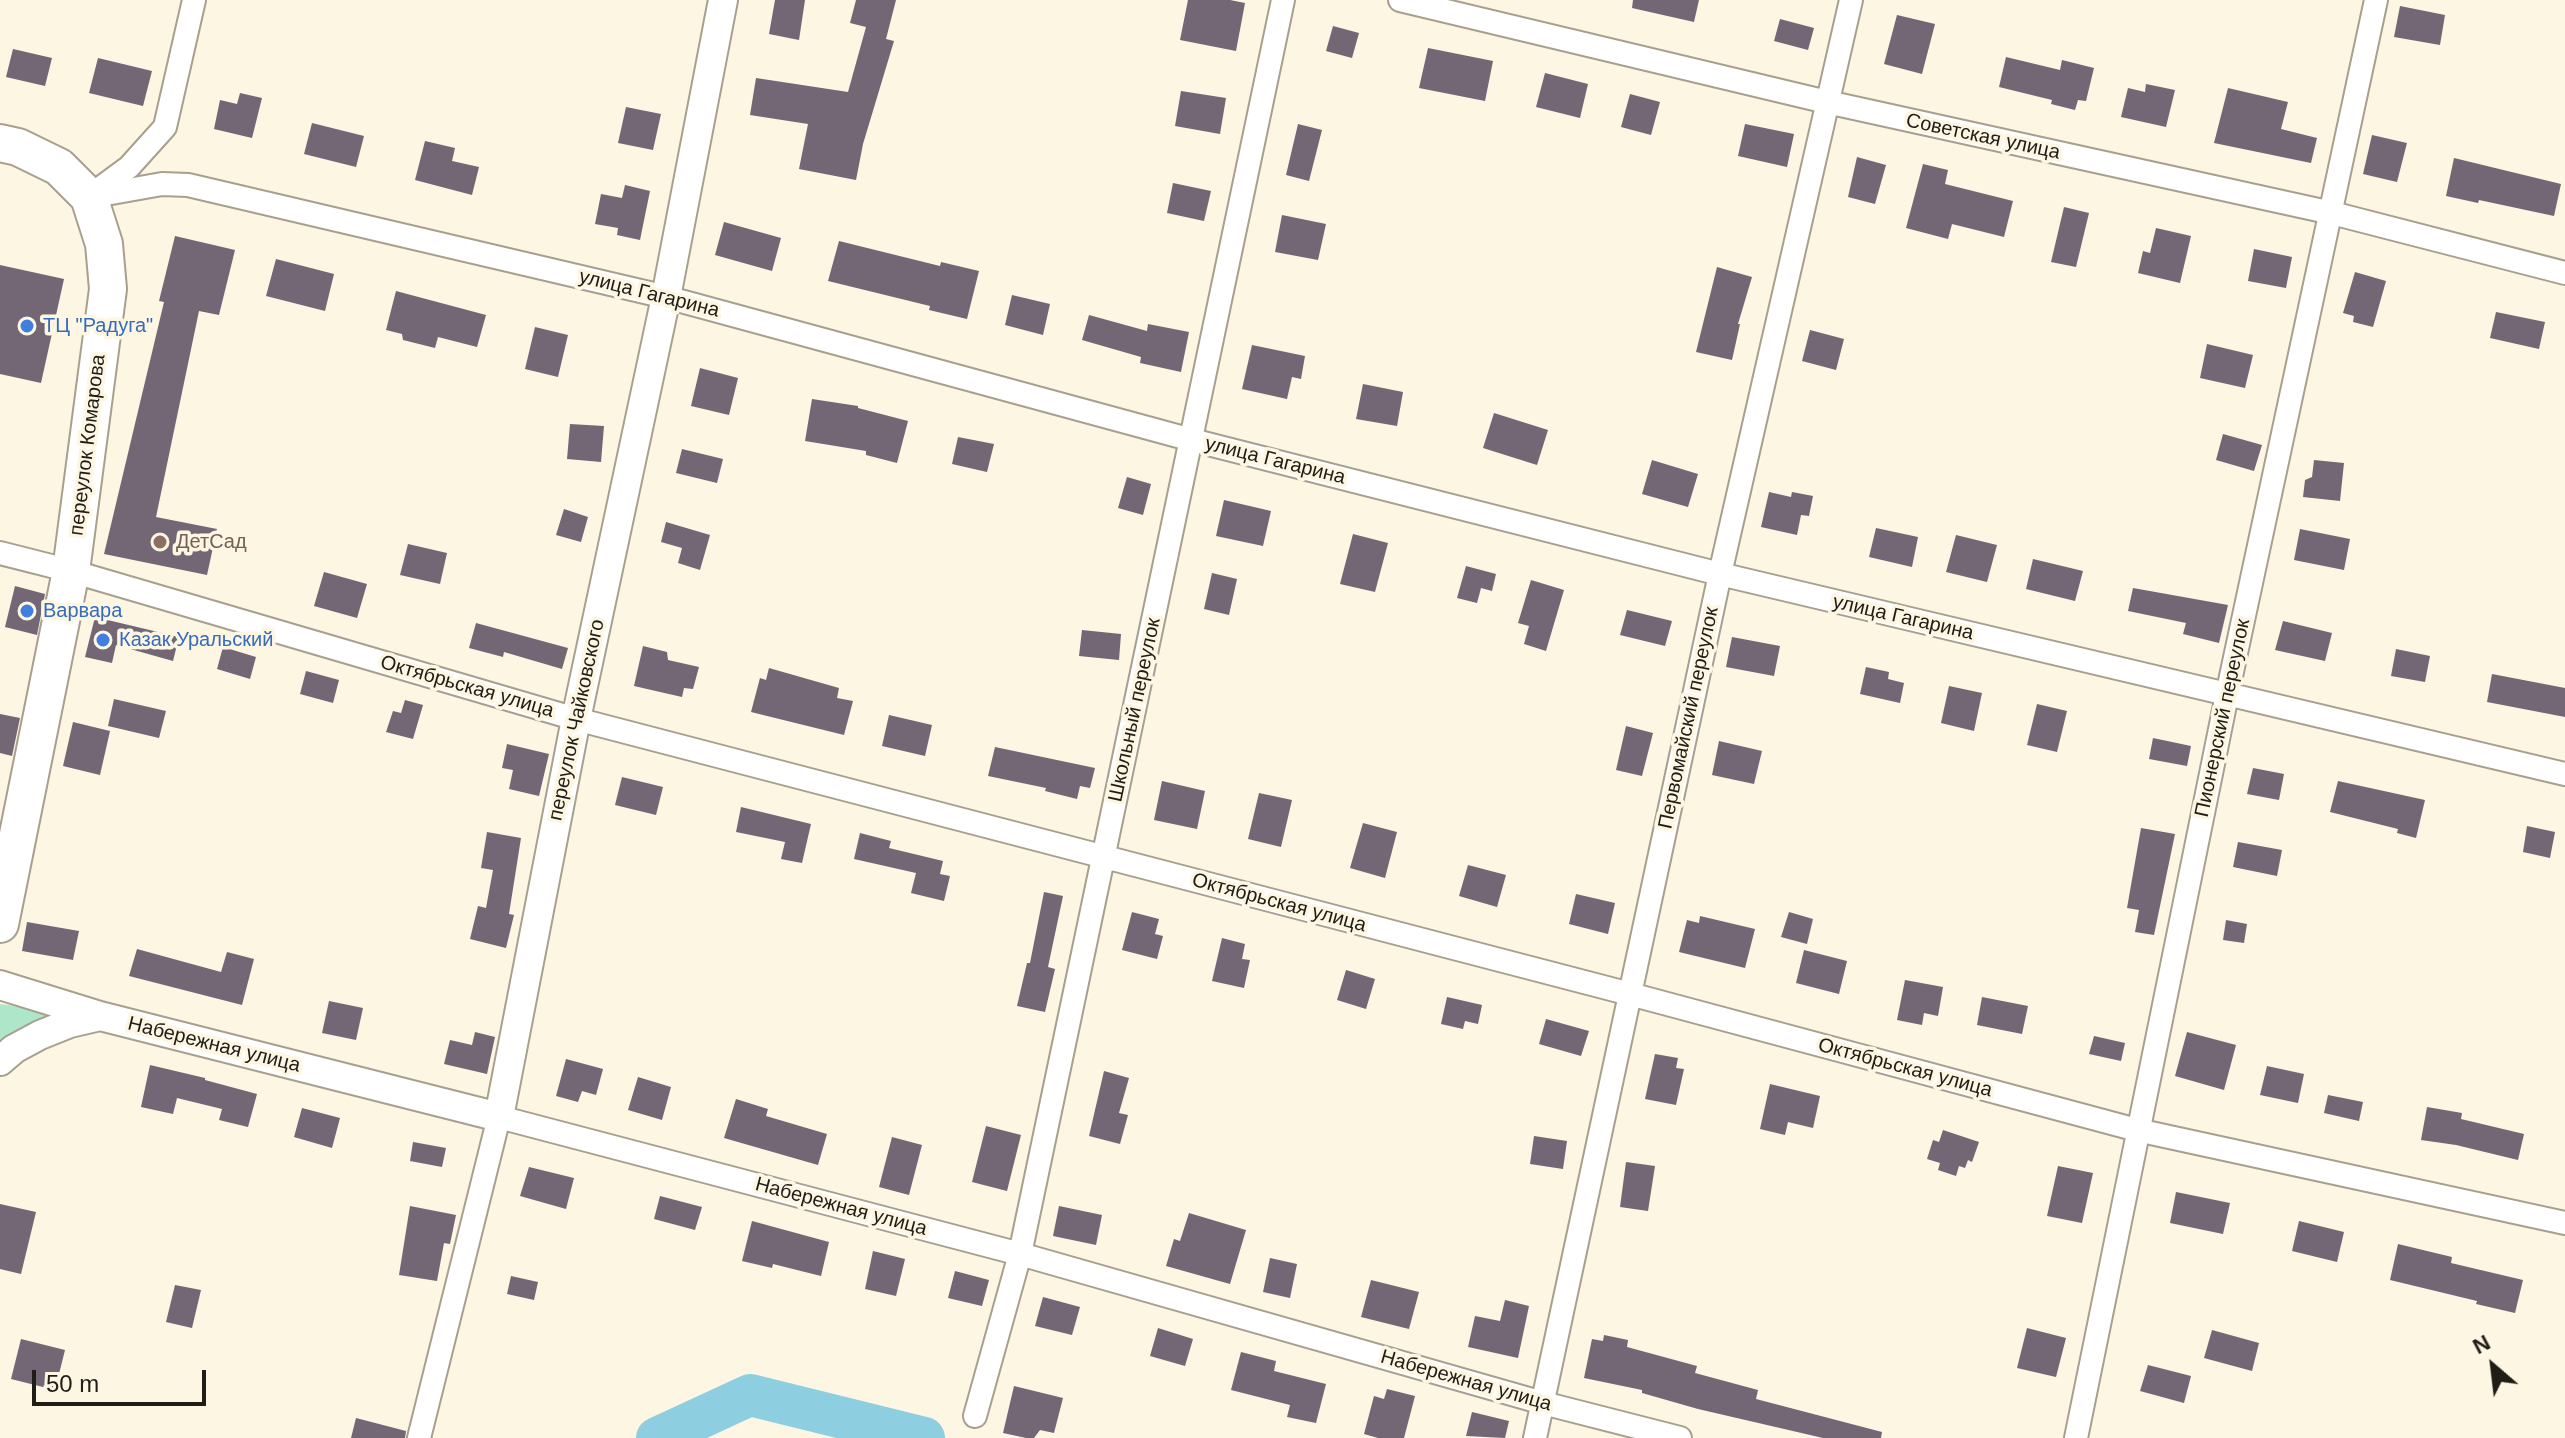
<!DOCTYPE html>
<meta charset="utf-8">
<style>
body{margin:0}
#map{position:relative;width:2565px;height:1438px;overflow:hidden;background:#fdf6e3;font-family:Helvetica,sans-serif}
canvas{display:block}
.north{position:absolute;left:2453px;top:1326px;width:80px;height:80px;-webkit-text-stroke:6px #fdf6e3;paint-order:stroke;rotate:332deg;font-size:22px;font-weight:700;line-height:32px;text-align:center;color:#1f1d16}
.north::after{content:'';display:block;margin:auto;width:28px;height:36px;background:#1f1d16;clip-path:polygon(50% 0,100% 100%,50% 72%,0 100%)}
.scale{position:absolute;left:32px;top:1370px;width:174px;height:36px;box-sizing:border-box;border:4px solid #1f1d16;border-top:0;padding-left:10px;font-size:24px;line-height:28px;white-space:nowrap;color:#1f1d16;-webkit-text-stroke:6px #fdf6e3;paint-order:stroke}
</style>
<div id="map">
<canvas width="2565" height="1438"></canvas>
<div class="north">N</div>
<div class="scale">50 m</div>
</div>
<script>
const context = document.querySelector('canvas').getContext('2d');
context.lineJoin = 'round';
function fillPath(path, color) { context.fillStyle = color; context.fill(path, 'evenodd'); }
const poly = rows => new Path2D(rows.map(r => 'M' + r).join(''));
function trace(path, color, width, dash) { context.strokeStyle = color; context.lineWidth = width; context.lineCap = dash ? 'butt' : 'round'; context.setLineDash(dash || []); context.stroke(path); }
function label(font, color, halo, rows, align = 'center') {
  context.font = font + ' Helvetica,sans-serif'; context.lineWidth = 7; context.setLineDash([]); context.textBaseline = 'middle'; context.strokeStyle = halo; context.fillStyle = color; for (const [text, x, y, turn = 0] of rows) {
    context.save(); context.translate(x, y); context.rotate((+turn || 0) * Math.PI / 180); context.textAlign = isNaN(turn) ? turn : align; if (halo) context.strokeText(text, 0, 0); context.fillText(text, 0, 0); context.restore();
  }
}
fillPath(poly([
 [0,1004,63,1012,0,1048]
]), '#aee6ca');
trace(poly([
 [657,1438,750,1395,924,1438]
]), '#8dcfe0', 42);
fillPath(poly([
 [775,0,805,0,799,40,769,34],
 [856,0,896,0,886,39,894,41,863,144,856,180,799,169,808,124,750,115,756,78,848,92,866,27,850,23],
 [1188,0,1230,0,1245,3,1236,51,1180,40],
 [1633,0,1699,0,1694,22,1632,8],
 [2400,6,2445,15,2440,45,2394,37],
 [1897,15,1935,24,1922,74,1884,64],
 [1780,19,1814,28,1808,50,1774,41],
 [1333,26,1359,33,1352,58,1326,51],
 [1428,48,1493,61,1485,101,1419,88],
 [13,49,52,58,45,86,6,77],
 [2006,57,2060,70,2062,60,2094,68,2086,101,2078,100,2075,110,2051,104,2052,100,1999,87],
 [98,58,152,71,143,106,89,93],
 [1545,73,1588,84,1580,118,1536,107],
 [2146,84,2175,90,2166,127,2121,117,2128,88,2145,92],
 [2228,88,2288,102,2281,129,2317,138,2311,163,2214,143],
 [1181,91,1226,98,1220,134,1175,126],
 [240,93,262,98,252,138,214,129,220,100,237,104],
 [1630,94,1660,102,1651,135,1621,127],
 [626,107,661,114,653,150,618,143],
 [312,123,364,136,356,167,304,154],
 [1298,124,1322,130,1309,181,1286,175],
 [1745,124,1794,134,1787,167,1738,156],
 [2372,135,2407,143,2397,182,2363,174],
 [425,141,455,148,452,161,479,167,472,195,415,180],
 [1857,157,1886,165,1875,204,1848,197],
 [2454,158,2561,184,2554,216,2479,200,2478,203,2446,196],
 [1923,164,1948,170,1945,184,2013,201,2004,237,1952,224,1948,239,1906,228],
 [1173,183,1211,191,1204,221,1167,213],
 [625,185,650,191,640,240,617,235,618,228,595,224,601,194,622,198],
 [2064,207,2089,213,2076,267,2051,262],
 [1282,215,1326,224,1318,260,1275,252],
 [724,222,781,238,772,271,715,255],
 [2156,228,2191,236,2180,283,2138,273,2143,251,2150,253],
 [175,236,235,250,219,315,199,311,156,517,217,529,207,575,104,554,164,302,159,301],
 [839,241,940,266,941,262,979,271,967,319,929,310,930,306,828,281],
 [2254,249,2292,257,2286,288,2248,281],
 [276,259,334,274,325,311,266,296],
 [0,265,64,279,41,383,0,374],
 [1717,267,1752,277,1738,324,1740,324,1732,360,1696,352],
 [2355,272,2386,281,2373,327,2353,322,2354,316,2343,313],
 [396,291,486,315,477,347,438,337,435,348,403,340,402,334,386,330],
 [1012,295,1050,304,1043,335,1005,325],
 [2496,312,2545,322,2539,349,2490,338],
 [1089,315,1147,331,1148,324,1189,332,1181,372,1140,363,1141,357,1082,340],
 [535,327,568,335,558,377,525,369],
 [1810,330,1844,339,1836,370,1802,361],
 [2207,344,2253,355,2245,388,2200,378],
 [1252,345,1305,356,1301,379,1292,377,1287,399,1242,389],
 [700,368,738,378,729,415,691,406],
 [1363,384,1403,392,1397,426,1356,419],
 [812,399,858,406,858,408,908,421,897,463,866,455,866,451,805,441],
 [1494,413,1548,430,1537,465,1483,448],
 [570,424,604,426,601,462,567,459],
 [2223,434,2262,445,2254,471,2216,460],
 [958,437,994,444,987,472,952,464],
 [682,449,723,459,717,483,676,473],
 [1652,460,1698,474,1688,507,1642,494],
 [2314,460,2344,463,2340,501,2303,497,2305,480,2312,477],
 [1127,477,1151,484,1143,515,1118,508],
 [1769,492,1791,497,1792,492,1813,496,1809,516,1801,515,1797,535,1761,527],
 [1224,500,1271,511,1263,546,1216,536],
 [564,509,588,517,581,542,556,535],
 [666,522,710,535,700,570,678,563,682,548,661,542],
 [1876,528,1918,537,1912,567,1869,557],
 [2300,529,2350,539,2344,570,2294,560],
 [1353,534,1388,543,1375,592,1340,584],
 [1956,535,1997,545,1987,582,1946,572],
 [408,544,447,553,440,584,400,575],
 [2033,559,2083,571,2075,601,2026,589],
 [1466,566,1496,574,1492,591,1481,588,1477,603,1457,598],
 [324,572,367,584,357,618,314,606],
 [1212,573,1237,579,1229,615,1204,609],
 [1531,580,1564,590,1546,651,1524,644,1529,626,1518,623],
 [15,586,45,594,37,635,5,627],
 [2133,588,2228,605,2219,643,2183,634,2186,623,2128,611],
 [1627,610,1672,621,1665,646,1620,635],
 [95,617,179,637,173,661,116,645,112,663,85,657],
 [2283,621,2332,633,2325,661,2275,650],
 [476,623,568,648,562,669,504,652,503,657,469,648],
 [1082,630,1121,634,1119,660,1079,656],
 [1732,637,1780,646,1774,676,1726,667],
 [643,646,667,652,668,660,699,667,693,689,684,688,682,697,634,686],
 [223,647,256,657,250,679,217,669],
 [2396,649,2430,656,2425,682,2391,676],
 [1866,667,1889,672,1888,679,1904,683,1900,703,1860,694],
 [769,668,839,688,837,698,853,701,844,735,751,712,760,678,766,680],
 [306,671,339,680,333,703,300,694],
 [2492,674,2565,688,2565,717,2487,702],
 [1949,686,1982,693,1974,731,1941,723],
 [114,699,166,711,159,738,108,726],
 [405,700,423,705,413,739,386,732,393,711,401,713],
 [2037,704,2067,711,2057,752,2027,745],
 [0,714,20,718,12,756,0,753],
 [889,715,932,725,925,756,882,746],
 [73,722,110,731,100,775,63,766],
 [1626,726,1653,733,1642,776,1616,770],
 [2153,738,2191,746,2187,766,2149,759],
 [1719,741,1762,751,1754,784,1712,775],
 [507,744,549,754,539,796,509,789,513,770,502,768],
 [995,747,1095,768,1090,788,1080,786,1077,799,1045,791,1046,788,988,776],
 [2253,768,2284,774,2279,800,2247,794],
 [622,777,663,787,656,815,615,805],
 [1162,781,1205,791,1197,829,1154,820],
 [2338,781,2425,800,2416,838,2397,833,2398,829,2330,812],
 [1259,793,1292,800,1281,847,1248,839],
 [741,807,811,824,802,863,781,859,785,842,736,832],
 [1363,823,1397,832,1385,878,1350,868],
 [2527,826,2555,832,2550,858,2523,852],
 [2141,828,2175,834,2154,935,2135,932,2139,910,2127,908],
 [487,832,521,838,509,914,514,915,506,948,470,939,478,906,486,908,493,870,481,868],
 [860,833,891,841,889,848,943,861,940,874,950,876,944,901,911,893,916,873,854,859],
 [2238,842,2282,850,2277,876,2233,867],
 [1468,865,1506,875,1497,907,1459,896],
 [1044,892,1063,896,1048,967,1055,969,1045,1012,1017,1006,1027,963,1030,963],
 [1576,894,1615,903,1608,934,1569,924],
 [1132,912,1159,919,1155,934,1163,936,1157,959,1122,950],
 [1789,912,1813,919,1807,944,1781,937],
 [1700,916,1755,929,1745,968,1679,952,1687,920,1699,923],
 [2226,920,2247,924,2244,943,2223,940],
 [27,922,79,931,73,960,22,951],
 [1222,938,1245,944,1242,959,1250,960,1244,988,1212,981],
 [137,949,221,972,227,952,254,959,242,1005,129,976],
 [1804,950,1847,961,1839,994,1796,983],
 [1346,970,1375,979,1366,1009,1337,1000],
 [1905,980,1943,987,1938,1016,1924,1013,1922,1025,1897,1020],
 [1447,997,1482,1005,1478,1024,1465,1021,1463,1029,1441,1024],
 [1982,997,2028,1006,2022,1034,1977,1025],
 [329,1001,363,1008,356,1040,322,1033],
 [1546,1019,1589,1031,1581,1056,1539,1044],
 [475,1032,495,1037,487,1074,444,1064,450,1040,472,1045],
 [2187,1032,2236,1045,2224,1090,2175,1076],
 [2094,1036,2125,1043,2121,1061,2089,1054],
 [1655,1054,1678,1058,1676,1068,1684,1069,1676,1105,1645,1099],
 [566,1059,603,1069,596,1095,582,1091,578,1102,556,1096],
 [150,1065,205,1078,205,1080,257,1094,248,1127,219,1120,222,1109,177,1098,173,1114,141,1107],
 [2267,1066,2304,1074,2298,1103,2260,1095],
 [1104,1071,1129,1078,1119,1113,1128,1115,1120,1144,1089,1136],
 [638,1077,671,1087,662,1120,628,1110],
 [1770,1084,1820,1096,1813,1128,1788,1122,1785,1135,1760,1129],
 [2328,1095,2363,1102,2359,1121,2324,1113],
 [736,1099,768,1109,766,1116,827,1134,818,1165,724,1138],
 [2427,1107,2462,1113,2461,1119,2524,1134,2518,1160,2456,1145,2421,1140],
 [302,1108,340,1118,332,1148,294,1137],
 [986,1126,1021,1135,1007,1191,972,1182],
 [1943,1130,1979,1142,1972,1162,1968,1160,1965,1168,1959,1166,1956,1176,1938,1170,1940,1163,1927,1159,1933,1140,1939,1142],
 [1534,1136,1567,1141,1563,1169,1530,1164],
 [892,1137,922,1145,909,1195,879,1187],
 [413,1142,446,1148,442,1167,410,1161],
 [1626,1162,1655,1166,1648,1211,1620,1207],
 [2058,1166,2093,1173,2082,1223,2047,1216],
 [529,1167,574,1178,566,1209,520,1196],
 [2176,1192,2230,1203,2223,1234,2170,1223],
 [660,1196,702,1207,695,1230,654,1219],
 [0,1204,36,1212,21,1274,0,1269],
 [410,1206,456,1215,450,1244,444,1243,437,1281,399,1275],
 [1059,1206,1102,1215,1096,1245,1053,1236],
 [1189,1213,1246,1230,1230,1284,1166,1266,1174,1239,1180,1241],
 [752,1221,829,1242,821,1276,773,1264,772,1268,742,1261],
 [2299,1221,2344,1232,2337,1262,2292,1251],
 [2398,1244,2452,1257,2451,1263,2523,1280,2515,1313,2476,1304,2477,1301,2390,1280],
 [873,1251,905,1259,896,1296,865,1289],
 [1270,1258,1297,1264,1290,1298,1263,1292],
 [955,1271,989,1280,982,1306,948,1298],
 [511,1276,538,1282,534,1300,507,1294],
 [1371,1280,1419,1292,1409,1329,1361,1317],
 [175,1285,201,1290,192,1328,166,1322],
 [1043,1297,1080,1307,1072,1335,1035,1326],
 [1505,1300,1529,1306,1518,1358,1468,1347,1475,1316,1500,1321],
 [1158,1328,1193,1339,1185,1366,1150,1356],
 [2027,1328,2066,1338,2056,1377,2017,1368],
 [2212,1330,2259,1343,2252,1371,2204,1358],
 [1604,1335,1628,1340,1627,1347,1697,1366,1695,1373,1758,1390,1756,1399,1882,1432,1881,1438,1823,1438,1698,1409,1642,1393,1642,1390,1584,1378,1592,1339,1603,1341],
 [21,1339,65,1350,55,1390,11,1379],
 [1241,1352,1276,1361,1274,1371,1326,1384,1316,1423,1287,1417,1290,1405,1231,1390],
 [2148,1365,2191,1376,2184,1403,2140,1391],
 [1014,1386,1063,1398,1054,1433,1040,1430,1034,1438,1026,1438,1003,1433],
 [1387,1389,1415,1396,1404,1438,1378,1438,1364,1434,1374,1396,1384,1399],
 [1472,1412,1509,1421,1505,1438,1466,1436],
 [356,1418,406,1431,405,1438,351,1438]
]), '#736775');
const minor = poly([
 [1400,0,1827,102,2332,213,2565,273],
 [91,195,129,167,165,127,194,0],
 [89,197,162,184,188,185,666,297,1192,440,1720,574,2565,774],
 [0,553,71,571,576,719,1630,994,2137,1130,2565,1223],
 [975,1416,1020,1254,1283,0],
 [419,1438,499,1117,1020,1254,1543,1403,1680,1438],
 [1535,1438,1720,574,1851,0],
 [2076,1438,2227,695,2376,0]
]);
const tertiary = poly([
 [0,985,100,1016,499,1117,576,719,666,297,723,0],
 [0,1061,14,1049,40,1035,70,1023,100,1016]
]);
const primary = poly([
 [0,143,18,147,59,167,89,197,104,244,108,289,71,571,0,924]
]);
trace(minor, '#a7a08f', 26);
trace(tertiary, '#a7a08f', 32);
trace(primary, '#a7a08f', 40);
trace(minor, '#fff', 22);
trace(tertiary, '#fff', 28);
trace(primary, '#fff', 36);
for (const [x, y, r, color] of [
 [27,326,8,"#3f7fe0"],
 [160,542,8,"#8d6e63"],
 [27,611,8,"#3f7fe0"],
 [103,640,8,"#3f7fe0"]
]) { const dot = new Path2D(); dot.arc(x, y, r, 0, 2 * Math.PI); context.fillStyle = color; context.fill(dot); trace(dot, '#fdf6e3', 3); }
label('20px', '#1f1d16', '#fdf6e3', [
 ["Советская улица",1983,137,12],
 ["улица Гагарина",649,294,14],
 ["переулок Комарова",88,445,-83],
 ["улица Гагарина",1275,461,14],
 ["улица Гагарина",1903,618,13],
 ["Октябрьская улица",467,687,16],
 ["Школьный переулок",1135,710,-78],
 ["Первомайский переулок",1689,718,-78],
 ["Пионерский переулок",2223,718,-78],
 ["переулок Чайковского",577,720,-78],
 ["Октябрьская улица",1279,903,15],
 ["Набережная улица",214,1045,14],
 ["Октябрьская улица",1905,1068,15],
 ["Набережная улица",841,1207,15],
 ["Набережная улица",1466,1381,16]
]);
label('20px', '#366cbe', '#fdf6e3', [
 ["ТЦ \"Радуга\"",43,326],
 ["Варвара",43,611],
 ["Казак Уральский",119,640]
], 'left');
label('20px', '#785e54', '#fdf6e3', [
 ["ДетСад",176,542]
], 'left');
</script>
